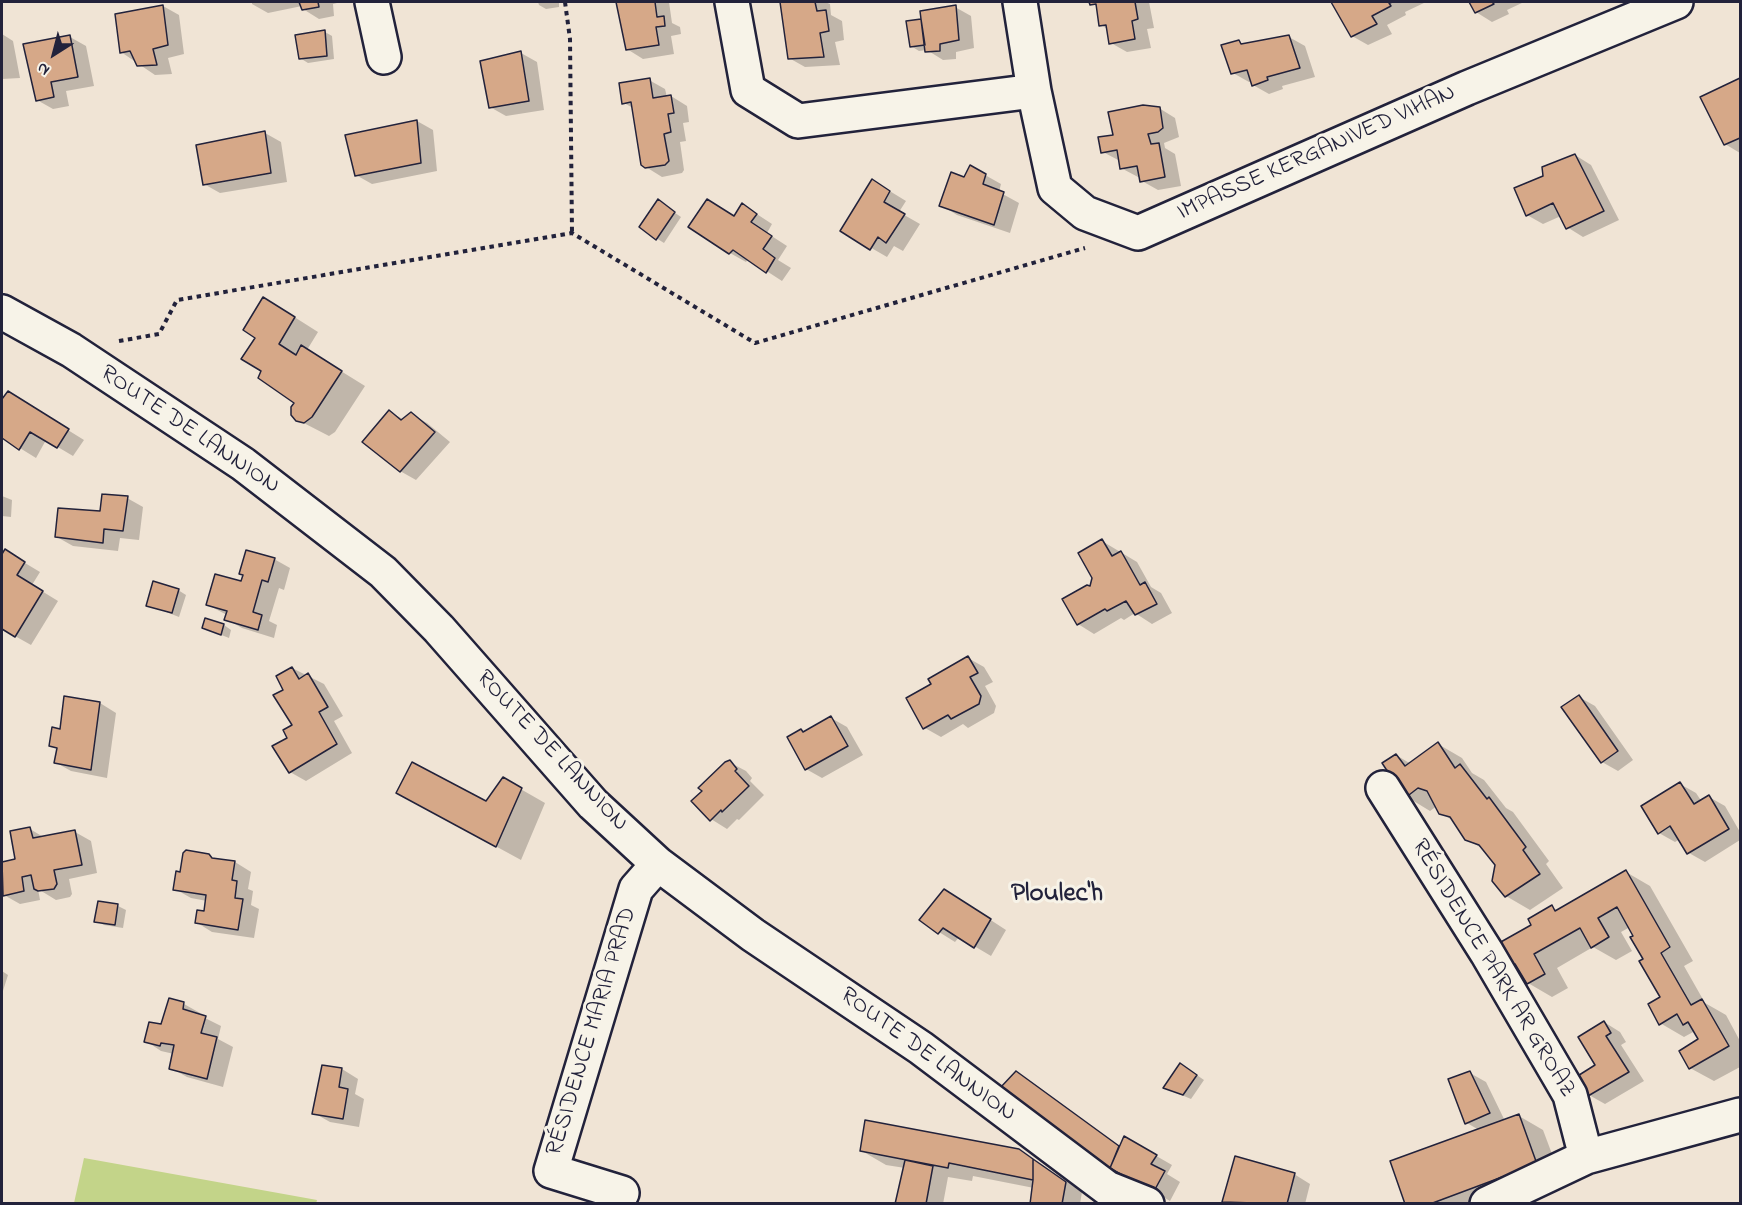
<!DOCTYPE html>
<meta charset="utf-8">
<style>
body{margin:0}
#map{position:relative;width:1742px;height:1205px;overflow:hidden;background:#f0e4d5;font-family:"Indie Flower",sans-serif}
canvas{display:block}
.frame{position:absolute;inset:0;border:3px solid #22223b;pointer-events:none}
.north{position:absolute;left:24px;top:24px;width:60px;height:60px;-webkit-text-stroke:4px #f7f3e8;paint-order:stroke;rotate:216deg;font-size:16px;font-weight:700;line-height:24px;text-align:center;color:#22223b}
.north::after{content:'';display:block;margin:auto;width:21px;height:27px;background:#22223b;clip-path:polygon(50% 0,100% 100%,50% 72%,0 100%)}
</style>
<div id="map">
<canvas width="1742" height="1205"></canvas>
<div class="frame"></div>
<div class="north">N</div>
</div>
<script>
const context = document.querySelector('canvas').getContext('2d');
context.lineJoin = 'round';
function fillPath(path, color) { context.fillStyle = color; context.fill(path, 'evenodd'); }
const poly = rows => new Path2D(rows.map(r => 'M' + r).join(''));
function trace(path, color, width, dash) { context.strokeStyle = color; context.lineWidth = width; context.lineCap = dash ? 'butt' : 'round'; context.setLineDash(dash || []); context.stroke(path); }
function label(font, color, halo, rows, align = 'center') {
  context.font = font + ' "Indie Flower",sans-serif'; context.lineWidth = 6; context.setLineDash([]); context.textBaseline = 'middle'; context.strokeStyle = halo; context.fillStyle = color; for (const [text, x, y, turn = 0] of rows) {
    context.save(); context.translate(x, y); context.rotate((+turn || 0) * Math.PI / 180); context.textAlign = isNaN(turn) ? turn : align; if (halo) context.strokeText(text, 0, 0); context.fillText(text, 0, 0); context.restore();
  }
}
fillPath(poly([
 [84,1158,317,1200,316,1204,74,1203]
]), '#c3d489');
fillPath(poly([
 [252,2,341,2,333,4,334,16,319,19,303,9,302,6,268,13,252,4],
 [538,2,559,2,559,7,546,9,539,5],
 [617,2,669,2,672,23,680,27,681,34,671,36,674,54,643,59,627,49],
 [781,2,825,2,830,4,831,15,842,21,844,40,835,42,840,65,805,67,789,58],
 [1091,2,1149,2,1154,28,1147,29,1151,48,1127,52,1111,43,1109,30,1101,25,1098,8],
 [1333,2,1426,2,1405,12,1406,15,1387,25,1392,34,1368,45,1352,36],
 [1471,2,1524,2,1507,10,1509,14,1492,22,1476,12],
 [163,6,179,15,184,54,168,58,172,74,155,75,121,52],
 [955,7,971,16,974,48,956,52,956,59,943,60,927,50,919,51,911,46],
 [325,32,332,36,334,59,308,63,300,58],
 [2,34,13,41,20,78,2,79],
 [70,37,86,46,94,86,66,91,69,106,53,109,37,100],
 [1289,37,1305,46,1315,77,1282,86,1283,89,1269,94,1253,85,1252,81,1249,82,1233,73,1238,42,1244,45],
 [521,53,537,62,544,110,506,116,490,107],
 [649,80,665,89,667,97,671,96,687,106,689,122,683,123,686,141,680,142,684,170,682,173,662,177,646,167,633,108,624,103],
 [1740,80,1740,153,1725,144,1702,98],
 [1159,108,1175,118,1179,137,1164,143,1165,148,1175,154,1181,186,1158,190,1142,181,1141,176,1138,177,1121,168,1120,161,1103,152,1114,136],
 [417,121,433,130,437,171,372,184,356,175],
 [265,133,281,142,287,182,220,193,204,184],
 [1575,155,1591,165,1619,220,1583,237,1567,227,1561,216,1543,224,1527,215,1545,177],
 [985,175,1001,184,999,192,1019,203,1010,233,957,215,941,205,965,179],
 [888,190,906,201,899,212,920,224,903,251,894,246,887,257,842,231],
 [743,205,772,224,767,233,787,246,778,260,791,268,782,281,748,259,746,262,730,253,690,226,735,217],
 [665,206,681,217,664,243,656,238],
 [288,313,318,332,307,350,365,386,335,432,329,436,294,418,296,402,263,371,257,337],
 [8,393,84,440,73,456,46,440,36,458,2,437,2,402],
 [389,411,404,420,411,414,427,423,450,442,416,480,400,471],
 [2,496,12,500,11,517,2,516],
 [127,498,143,507,139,540,120,538,118,551,73,546,57,537],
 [1102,541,1137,562,1151,587,1161,593,1172,613,1152,624,1135,613,1124,620,1121,618,1094,634,1078,624,1091,588],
 [5,551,40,572,32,585,58,601,31,645,15,636,2,622,2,557],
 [274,559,290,568,284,590,279,588,269,621,277,625,274,638,242,628,226,619,227,615,208,605],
 [178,590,186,595,179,617,148,605],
 [224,625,231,630,229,638,204,628],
 [968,658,984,667,993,682,985,686,996,706,994,713,968,728,963,724,941,737,925,728,933,684],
 [292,668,324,684,343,716,334,721,352,753,306,781,290,772,289,738,294,726],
 [1579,697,1595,706,1633,760,1618,771,1602,762],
 [65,698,100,703,116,713,107,778,71,771,55,762,58,749,51,745,61,730],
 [831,718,847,727,863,755,822,778,806,769,804,733],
 [1438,744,1462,758,1472,773,1484,780,1506,808,1513,812,1549,861,1546,864,1563,888,1530,910,1506,896,1496,865,1483,849,1466,839,1454,821,1440,813,1437,806,1430,811,1407,797,1396,755,1411,764],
 [729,762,746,771,752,778,750,781,764,795,739,820,737,819,727,829,711,819],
 [503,779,545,803,521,860,422,806,487,803],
 [1680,784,1696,793,1702,802,1709,797,1725,806,1740,832,1740,840,1705,862,1689,853,1680,839,1675,842,1659,833],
 [30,829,45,838,75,832,91,841,97,873,69,879,72,894,70,897,56,900,38,889,40,900,20,904,4,895,2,880,2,863,17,860],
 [208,855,216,860,235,862,251,872,248,889,253,891,251,905,259,909,254,938,212,932,196,922,205,912,207,901,191,898,175,889,181,873],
 [1626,872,1650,886,1693,961,1684,966,1705,1003,1726,1015,1740,1041,1740,1067,1714,1081,1690,1068,1700,1040,1695,1031,1684,1037,1660,1023,1662,998,1630,927,1621,932,1632,951,1616,960,1593,947,1557,968,1568,988,1552,997,1528,983,1520,969,1513,965,1501,944,1533,925,1552,907,1558,911],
 [960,900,1006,930,991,956,959,937,955,942,939,932],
 [99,903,118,906,126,910,123,928,104,925,96,921],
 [2,971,8,975,2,994],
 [170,1000,184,1004,200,1013,199,1015,221,1026,218,1039,233,1047,223,1087,187,1077,171,1068,174,1054,161,1051,146,1041,162,1026],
 [1604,1022,1620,1032,1626,1042,1621,1045,1644,1081,1605,1104,1589,1095,1598,1066],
 [342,1069,358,1079,355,1094,364,1099,359,1127,330,1122,314,1113],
 [1188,1069,1204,1080,1191,1099,1165,1088],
 [1016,1073,1032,1082,1120,1147,1125,1138,1172,1165,1167,1174,1180,1182,1170,1201,1090,1154],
 [1470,1073,1486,1082,1505,1121,1519,1116,1543,1130,1561,1178,1490,1204,1407,1204,1479,1130,1467,1123],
 [862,1151,1018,1151,1043,1165,1082,1192,1080,1204,1031,1204,1034,1188,973,1176,972,1181,948,1177,943,1204,897,1204,905,1168,886,1165],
 [1294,1174,1310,1184,1305,1204,1228,1204,1224,1201]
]), '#0003');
const building = poly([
 [299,2,318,2,319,7,302,10,299,2],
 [616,2,655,2,657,17,664,16,665,26,656,27,659,45,626,50,616,2],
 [780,2,815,2,817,11,826,10,829,31,820,33,824,57,788,59,780,2],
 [1089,2,1135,2,1138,19,1132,21,1135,39,1109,44,1106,25,1099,26,1096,4,1090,5,1089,2],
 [1331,2,1393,2,1389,3,1391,6,1372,16,1377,24,1351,37,1331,2],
 [1469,2,1492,2,1494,4,1475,13,1469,2],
 [163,5,168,45,153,49,157,65,137,66,130,51,120,53,115,14,163,5],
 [956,5,959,40,940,44,940,51,925,52,920,11,956,5],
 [921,19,925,45,910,47,906,21,921,19],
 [325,30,327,56,299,59,295,35,325,30],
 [70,35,78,77,51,82,54,97,36,101,23,44,70,35],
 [1289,35,1300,68,1267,77,1268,80,1252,86,1247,70,1231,74,1221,45,1239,40,1241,44,1289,35],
 [521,51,529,101,489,108,480,61,521,51],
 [650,78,653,98,671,95,674,113,668,114,671,132,664,134,669,161,665,165,645,168,641,165,631,102,622,104,619,83,650,78],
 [1740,78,1740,138,1724,145,1700,97,1740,78],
 [1143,105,1160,107,1163,128,1158,132,1148,134,1151,144,1159,143,1165,177,1140,182,1137,166,1120,169,1117,150,1101,153,1098,137,1113,135,1108,112,1143,105],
 [417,120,421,163,355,176,345,135,417,120],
 [265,131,271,173,203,185,196,145,265,131],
 [1575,154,1604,211,1566,229,1553,203,1526,216,1514,188,1543,176,1542,167,1575,154],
 [970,165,986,174,983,184,1004,192,994,225,939,206,951,172,964,177,970,165],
 [872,179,890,191,884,202,905,214,886,243,878,237,870,250,840,231,872,179],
 [658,199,675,212,656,240,639,227,658,199],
 [707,199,734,216,742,203,757,214,751,222,772,236,763,249,775,258,766,273,733,250,729,254,688,227,707,199],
 [263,297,295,317,279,344,296,355,301,345,342,371,312,417,304,423,296,421,291,415,291,407,294,403,258,378,261,371,241,359,255,338,243,330,263,297],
 [8,391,69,429,57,448,30,432,19,450,2,438,2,399,8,391],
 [389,410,401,420,411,412,435,432,400,472,362,442,389,410],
 [102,494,128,496,123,531,104,529,103,543,55,537,58,508,100,511,102,494],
 [1102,539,1112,556,1121,551,1140,585,1145,582,1157,604,1135,615,1126,601,1107,611,1105,609,1077,625,1062,599,1087,585,1090,586,1092,578,1078,553,1102,539],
 [5,549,25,562,17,575,43,591,15,637,2,629,2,554,5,549],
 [246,550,275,558,268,582,262,580,253,612,262,615,258,630,224,620,227,611,206,605,215,574,241,581,243,575,239,574,246,550],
 [153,581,179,589,172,613,146,606,153,581],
 [205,618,224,624,221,635,202,628,205,618],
 [968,656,978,673,970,677,981,696,979,704,951,719,948,715,923,729,906,698,931,684,928,679,968,656],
 [292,667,299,679,308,673,328,707,319,712,337,744,289,773,272,746,287,738,283,730,292,725,273,695,283,690,276,676,292,667],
 [1579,695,1618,751,1601,763,1561,707,1579,695],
 [64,696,100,702,91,770,54,763,57,748,49,746,52,727,60,729,64,696],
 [831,716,848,746,805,770,787,737,801,729,803,732,831,716],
 [1438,742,1455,768,1460,764,1487,799,1489,797,1526,847,1523,850,1540,874,1505,897,1492,881,1495,865,1479,845,1465,840,1450,817,1439,814,1427,791,1418,788,1405,798,1382,763,1396,754,1405,766,1438,742],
 [730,760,737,769,735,771,749,786,722,812,721,810,710,821,691,801,702,791,698,788,725,762,730,760],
 [412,762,486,801,503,777,522,788,496,847,396,793,412,762],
 [1680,782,1694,804,1709,795,1729,829,1687,854,1670,826,1658,834,1641,806,1680,782],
 [30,827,33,838,75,830,82,865,54,870,57,884,54,889,38,891,34,889,31,875,22,877,24,891,3,896,2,862,15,859,10,831,30,827],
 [186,850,209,854,212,858,235,861,232,880,237,881,235,898,243,899,238,930,195,923,197,910,204,911,206,895,173,890,176,871,180,872,183,853,186,850],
 [1626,870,1670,947,1661,953,1691,1005,1702,999,1729,1046,1689,1069,1679,1051,1698,1039,1688,1022,1683,1025,1677,1014,1659,1025,1648,1004,1660,997,1639,961,1643,959,1630,937,1633,936,1617,907,1598,918,1609,937,1591,948,1580,928,1534,954,1545,974,1527,984,1515,964,1512,966,1499,943,1531,925,1528,919,1552,905,1555,911,1626,870],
 [944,889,991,919,974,948,943,928,938,934,919,920,944,889],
 [98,901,118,904,115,925,94,922,98,901],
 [169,998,184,1002,183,1009,206,1016,201,1033,217,1037,207,1079,169,1069,174,1045,161,1043,160,1046,144,1042,149,1022,161,1024,169,998],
 [1604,1021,1611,1033,1606,1036,1629,1072,1588,1096,1576,1077,1595,1065,1578,1037,1604,1021],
 [1180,1063,1197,1075,1183,1095,1163,1088,1180,1063],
 [322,1065,342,1068,339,1087,348,1089,343,1119,312,1114,322,1065],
 [1016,1071,1119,1146,1110,1168,1089,1155,1000,1088,1016,1071],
 [1470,1071,1490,1113,1465,1124,1448,1079,1470,1071],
 [1519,1114,1537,1164,1430,1204,1405,1204,1390,1161,1519,1114],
 [865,1120,1019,1149,1033,1159,1033,1180,949,1163,948,1168,860,1151,865,1120],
 [1124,1136,1157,1155,1151,1164,1165,1171,1153,1193,1110,1168,1124,1136],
 [1235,1156,1295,1173,1287,1204,1222,1202,1235,1156],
 [1033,1159,1066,1182,1062,1204,1030,1204,1033,1180,1033,1159],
 [905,1160,933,1166,926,1204,895,1204,905,1160]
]);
fillPath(building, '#d6a888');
trace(building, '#22223b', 1.5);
const minor = poly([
 [372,2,384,57],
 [732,2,748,90,798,121,1034,91],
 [1020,2,1034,91,1055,188,1085,213,1138,233,1467,88,1676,2],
 [2,312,71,350,243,464,383,572,439,629,593,804,658,864,753,935,921,1048,1107,1188,1147,1204],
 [1383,788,1487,953,1570,1095,1586,1157],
 [622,1193,551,1171,636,889,658,864],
 [1487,1204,1586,1157,1740,1115]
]);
trace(minor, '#22223b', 38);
trace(poly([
 [565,2,570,39,572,233],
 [119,341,159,334,177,300,572,233,755,343,1085,248]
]), '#22223b', 4, [4.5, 4.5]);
trace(minor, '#f7f3e8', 33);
label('24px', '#22223b', '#f7f3e8', [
 ["IMPASSE KERGANIVED VIHAN",1317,154,-24],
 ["ROUTE DE LANNION",189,431,34],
 ["ROUTE DE LANNION",551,752,47],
 ["RÉSIDENCE PARK AR GROAZ",1492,969,59],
 ["RÉSIDENCE MARIA PRAD",593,1032,-73],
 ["ROUTE DE LANNION",927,1056,36]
]);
label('bold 27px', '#22223b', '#f7f3e8', [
 ["Ploulec'h",1057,896]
]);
</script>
